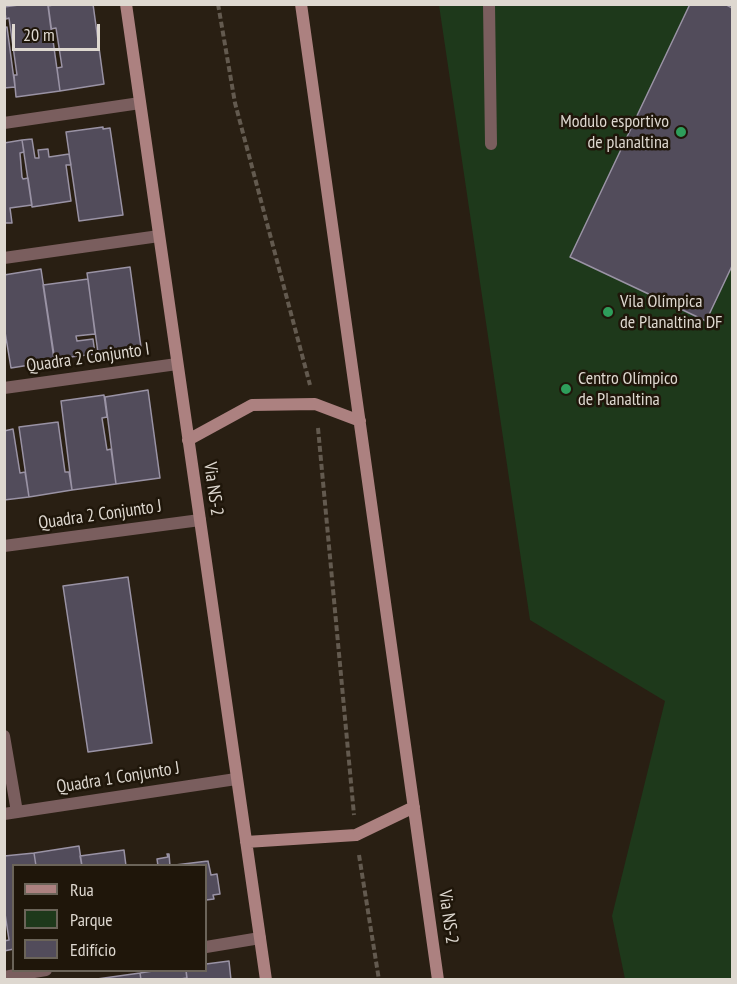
<!DOCTYPE html>
<meta charset="utf-8">
<style>
body{margin:0}
#map{position:relative;width:737px;height:984px;overflow:hidden;background:#291f13;font-family:"PT Sans Narrow",sans-serif}
canvas{display:block}
.frame{position:absolute;inset:0;border:6px solid #ded8d0;pointer-events:none}
.legend{position:absolute;left:12px;top:864px;width:195px;height:108px;box-sizing:border-box;background:#1f160a;border:2px solid #6b6459;margin:0;padding:8px 10px;list-style:none;font-size:18px;color:#ded8d0}
.legend li{display:flex;align-items:center;gap:12px;height:30px}
.legend b{width:30px;border:2px solid #6b6459}
.scale{position:absolute;left:12px;top:24px;width:88px;height:27px;box-sizing:border-box;border:3px solid #ded8d0;border-top:0;padding-left:8px;font-size:18px;line-height:21px;white-space:nowrap;color:#ded8d0;-webkit-text-stroke:4px #1f160a;paint-order:stroke}
</style>
<div id="map">
<canvas width="737" height="984"></canvas>
<div class="frame"></div>
<ul class="legend">
<li><b style="height:8px;background:#ac8180"></b>Rua</li>
<li><b style="height:16px;background:#1e391b"></b>Parque</li>
<li><b style="height:16px;background:#524c5b"></b>Edifício</li>
</ul>
<div class="scale">20 m</div>
</div>
<script>
const context = document.querySelector('canvas').getContext('2d');
context.lineJoin = 'round';
function fillPath(path, color) { context.fillStyle = color; context.fill(path, 'evenodd'); }
const poly = rows => new Path2D(rows.map(r => 'M' + r).join(''));
function trace(path, color, width, dash) { context.strokeStyle = color; context.lineWidth = width; context.lineCap = dash ? 'butt' : 'round'; context.setLineDash(dash || []); context.stroke(path); }
function label(font, color, halo, rows, align = 'center') {
  context.font = font + ' "PT Sans Narrow",sans-serif'; context.lineWidth = 5; context.setLineDash([]); context.textBaseline = 'middle'; context.strokeStyle = halo; context.fillStyle = color; for (const [text, x, y, turn = 0] of rows) {
    context.save(); context.translate(x, y); context.rotate((+turn || 0) * Math.PI / 180); context.textAlign = isNaN(turn) ? turn : align; if (halo) context.strokeText(text, 0, 0); context.fillText(text, 0, 0); context.restore();
  }
}
fillPath(poly([
 [439,5,732,5,732,979,625,979,612,916,665,701,530,620]
]), '#1e391b');
const building = poly([
 [26,4,48,4,60,91,16,97,14,75,17,75,9,18,6,19,4,7,26,4],
 [58,4,93,4,104,84,60,91,57,68,62,67,56,28,51,29,48,6,58,4],
 [690,4,725,4,732,8,732,266,706,321,570,257,690,4],
 [7,27,15,87,4,88,4,28,7,27],
 [103,127,103,129,110,128,123,215,79,221,66,132,103,127],
 [32,139,35,158,39,158,38,150,48,149,49,157,69,154,71,165,66,165,71,201,32,207,22,140,32,139],
 [22,140,24,152,20,153,22,177,23,179,28,178,32,205,10,208,12,223,4,223,4,143,22,140],
 [130,267,141,347,98,353,87,273,130,267],
 [41,269,55,361,11,368,4,326,4,275,41,269],
 [88,279,95,334,76,336,77,341,93,339,95,354,54,359,43,285,88,279],
 [148,390,160,478,116,484,105,397,148,390],
 [104,395,107,417,102,418,107,450,111,449,116,484,72,490,61,401,104,395],
 [58,422,65,472,69,472,72,490,29,497,19,427,58,422],
 [13,429,20,473,25,472,29,497,4,500,4,431,13,429],
 [128,577,152,743,88,752,63,586,128,577],
 [79,846,82,866,36,866,34,853,79,846],
 [124,850,126,866,82,866,80,856,124,850],
 [34,853,36,866,14,866,14,949,4,951,4,941,9,940,4,907,4,856,34,853],
 [167,854,169,854,170,866,158,866,157,859,168,857,167,854],
 [208,861,211,875,217,874,220,894,213,895,214,899,206,900,206,866,175,865,208,861],
 [229,961,231,980,187,980,186,970,206,970,206,964,229,961],
 [159,970,186,970,187,978,174,980,141,980,140,973,159,970],
 [140,973,141,980,97,979,140,973]
]);
fillPath(building, '#524c5b');
trace(building, '#9a93a5', 1.5);
trace(poly([
 [218,4,235,103,310,385],
 [318,428,354,815],
 [359,855,379,980]
]), '#635a4f', 4, [6, 3]);
trace(poly([
 [489,4,491,144],
 [4,123,140,103],
 [4,258,159,236],
 [4,388,177,364],
 [4,546,200,520],
 [4,736,17,812],
 [4,814,236,779],
 [206,947,260,938],
 [4,977,46,970]
]), '#7a5e5e', 12);
trace(poly([
 [126,4,266,980],
 [301,4,438,980],
 [188,440,252,405,315,404,360,421],
 [246,842,356,835,414,807]
]), '#ac8180', 12);
for (const [x, y, r, color] of [
 [681,132,6,"#2e9e5b"],
 [608,312,6,"#2e9e5b"],
 [566,389,6,"#2e9e5b"]
]) { const dot = new Path2D(); dot.arc(x, y, r, 0, 2 * Math.PI); context.fillStyle = color; context.fill(dot); trace(dot, '#1f160a', 2); }
label('18px', '#ded8d0', '#1f160a', [
 ["Modulo esportivo",669,122,"right"],
 ["de planaltina",669,143,"right"],
 ["Vila Olímpica",620,302],
 ["de Planaltina DF",620,323],
 ["Centro Olímpico",578,379],
 ["de Planaltina",578,400]
], 'left');
label('18px', '#ded8d0', '#1f160a', [
 ["Quadra 2 Conjunto I",88,358,-8],
 ["Via NS-2",213,489,82],
 ["Quadra 2 Conjunto J",100,515,-8],
 ["Quadra 1 Conjunto J",118,778,-9],
 ["Via NS-2",448,917,82]
]);
</script>
